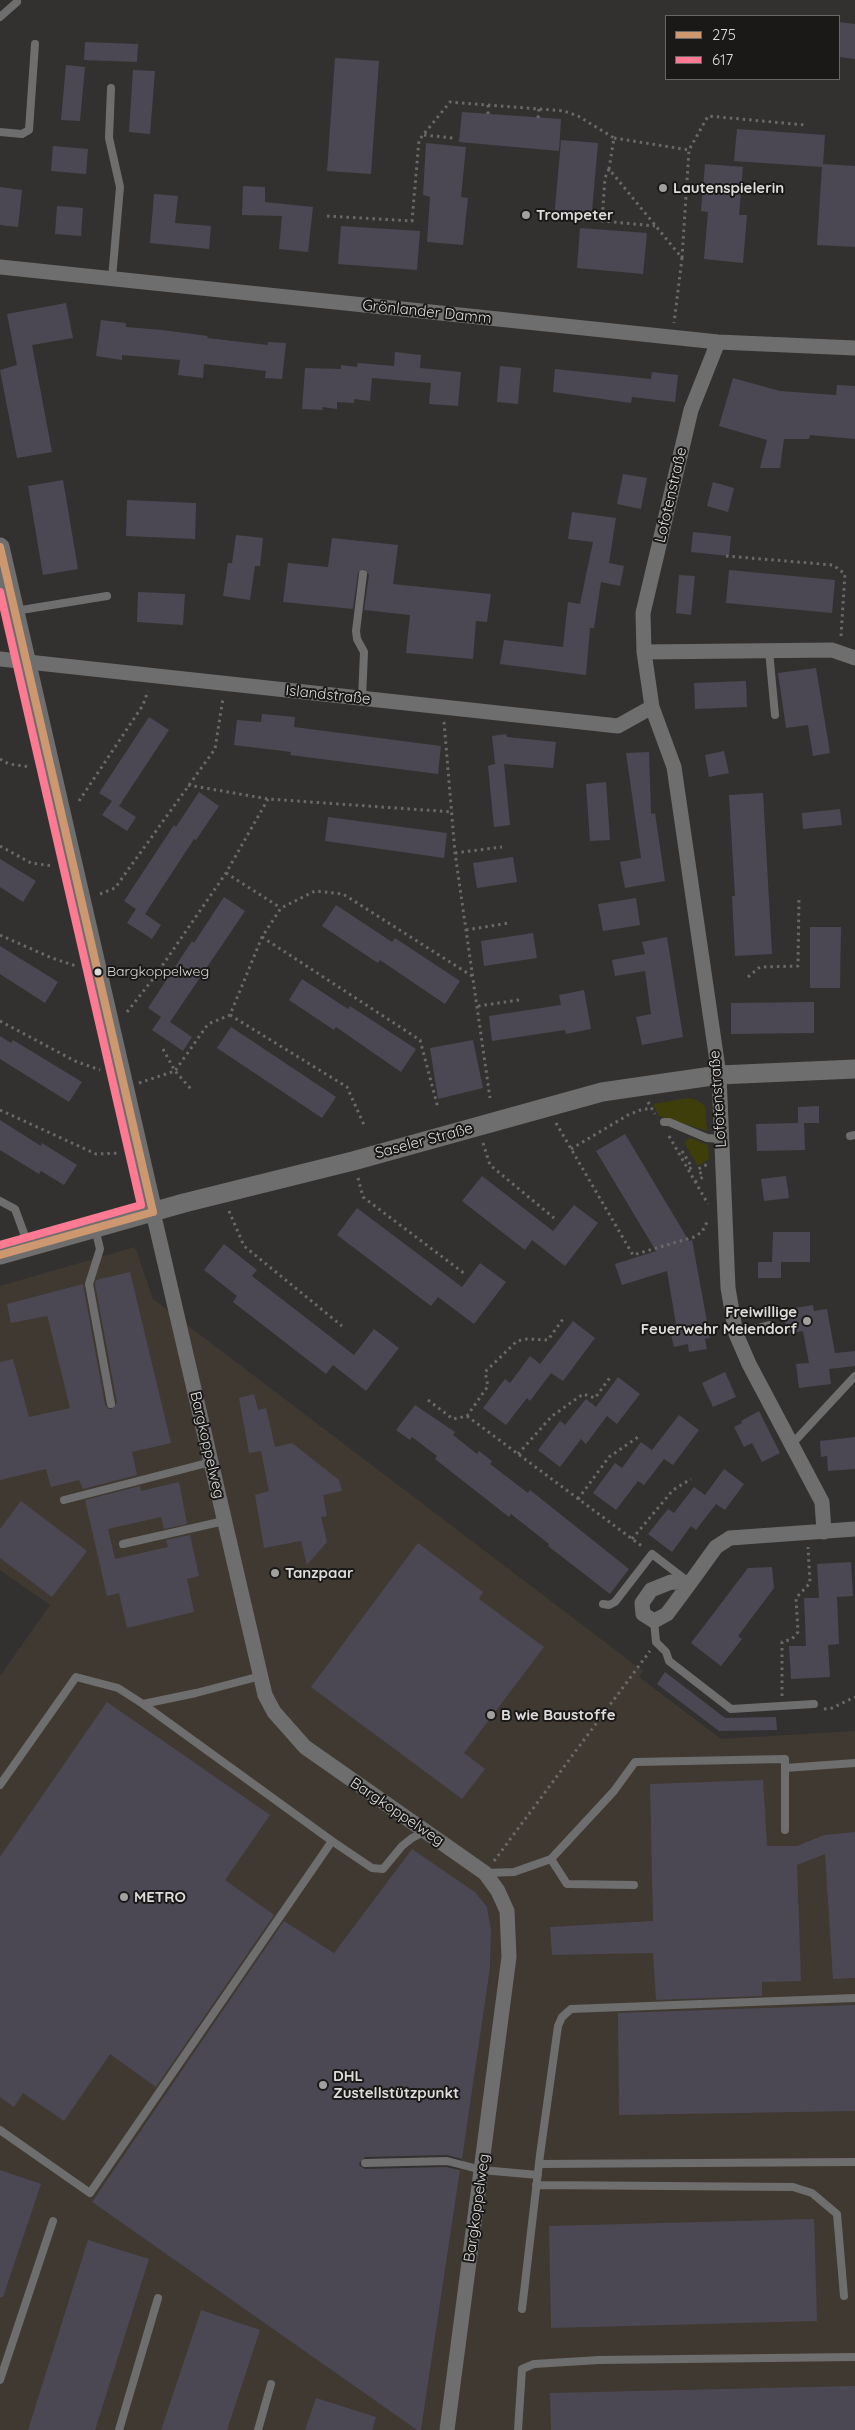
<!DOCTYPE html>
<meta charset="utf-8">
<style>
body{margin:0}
#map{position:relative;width:855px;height:2430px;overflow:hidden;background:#33312f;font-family:Quicksand,sans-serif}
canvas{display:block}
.legend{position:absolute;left:665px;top:15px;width:175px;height:65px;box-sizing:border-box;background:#1a1918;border:1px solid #686766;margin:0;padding:6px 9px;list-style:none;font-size:15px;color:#dedcda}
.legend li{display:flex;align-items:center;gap:10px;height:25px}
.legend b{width:25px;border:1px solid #686766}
</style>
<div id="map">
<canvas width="855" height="2430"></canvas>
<ul class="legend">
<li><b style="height:6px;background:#cd976f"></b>275</li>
<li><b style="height:6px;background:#fe7a93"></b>617</li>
</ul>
</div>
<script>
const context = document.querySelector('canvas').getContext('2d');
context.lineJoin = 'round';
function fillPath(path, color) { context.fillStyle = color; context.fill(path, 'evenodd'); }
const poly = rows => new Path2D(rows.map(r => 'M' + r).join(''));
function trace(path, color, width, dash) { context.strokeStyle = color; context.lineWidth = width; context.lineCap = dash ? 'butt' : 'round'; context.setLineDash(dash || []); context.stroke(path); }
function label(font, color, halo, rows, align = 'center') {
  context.font = font + ' Quicksand,sans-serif'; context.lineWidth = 4; context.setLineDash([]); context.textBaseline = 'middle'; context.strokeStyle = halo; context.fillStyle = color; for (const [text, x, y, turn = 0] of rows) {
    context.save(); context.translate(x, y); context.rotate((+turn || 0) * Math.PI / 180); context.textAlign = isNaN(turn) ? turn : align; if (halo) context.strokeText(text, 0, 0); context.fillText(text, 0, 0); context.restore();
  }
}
fillPath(poly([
 [135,1247,153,1299,643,1671,639,1677,721,1739,855,1731,855,2430,421,2430,490,1968,491,1931,487,1907,475,1892,412,1849,334,1953,287,1923,92,2202,417,2430,0,2430,0,1676,50,1605,0,1570,0,1286]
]), '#3f3932');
fillPath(poly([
 [688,1098,697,1100,705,1106,707,1131,659,1116,653,1104],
 [691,1138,708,1145,709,1159,698,1166,684,1142]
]), '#3d3e09');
fillPath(poly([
 [839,22,855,24,855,59,839,57],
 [85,42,138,44,137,62,84,60],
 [335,58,379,61,371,174,327,171],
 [66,65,85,67,80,121,61,120],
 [133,70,155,71,150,134,129,132],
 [462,112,561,119,559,151,459,142],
 [737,129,825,135,823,164,855,166,855,247,817,245,822,167,734,161],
 [561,140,598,143,591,222,554,219],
 [426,143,466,147,461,197,468,198,463,245,427,242,430,197,423,195],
 [53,146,88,149,86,174,51,171],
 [705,164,743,167,739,215,747,215,743,263,704,259,708,212,701,211],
 [243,186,265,187,265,202,313,207,308,252,279,249,282,216,242,215],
 [0,187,22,190,18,227,0,225],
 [154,194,178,196,175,223,211,226,209,249,150,243],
 [57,206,83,208,81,236,55,234],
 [341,226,420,231,417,270,338,264],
 [580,228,647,233,643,274,577,268],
 [66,303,73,338,32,345,52,452,17,458,0,370,17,365,7,314],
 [101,320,126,323,126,327,162,330,208,336,207,338,268,345,268,342,286,343,282,379,265,378,266,371,204,364,203,378,178,375,180,360,122,355,122,360,96,356],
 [395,352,421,355,420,368,461,372,458,406,429,404,431,383,372,378,370,401,354,399,354,403,337,402,337,409,322,407,323,410,302,409,305,368,341,369,341,365,357,367,358,363,394,366],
 [500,366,521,368,518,404,497,402],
 [555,369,651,379,652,372,678,375,675,402,632,397,631,403,553,392],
 [733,378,780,391,836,395,837,385,855,386,855,439,810,435,809,439,784,439,780,468,760,468,767,440,719,426],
 [623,474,647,478,641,509,617,504],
 [63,480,78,569,43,575,28,486],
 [713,482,734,488,728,512,707,506],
 [127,500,196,503,195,539,126,536],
 [572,512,616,518,609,563,624,566,620,586,601,582,594,628,590,628,586,675,500,664,504,640,563,647,568,602,580,604,593,542,568,539],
 [693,532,731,536,729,556,691,552],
 [236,535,263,538,260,566,255,566,250,600,223,596,228,563,232,563],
 [332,538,398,545,393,584,491,594,487,622,476,621,473,659,406,653,410,615,364,610,369,575,364,569,358,573,353,609,283,602,288,563,328,567],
 [729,570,835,580,832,613,726,603],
 [679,575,695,576,691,615,676,613],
 [138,592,185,594,183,625,137,622],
 [816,668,830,753,813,756,808,725,786,728,778,673],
 [746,681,747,707,695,709,694,683],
 [262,714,295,717,294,727,441,746,438,774,290,755,291,752,234,745,237,720,261,722],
 [149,717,169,730,119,806,136,817,127,831,102,815,112,801,99,793],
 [506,734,507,737,556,742,553,768,504,764,510,825,494,827,488,766,497,763,495,763,492,736],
 [724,751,729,773,709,777,705,755],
 [649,752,651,814,655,813,665,881,625,888,620,862,641,858,626,753],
 [606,782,610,840,590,841,586,784],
 [199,792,219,806,196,840,194,839,145,914,161,925,152,939,127,923,136,909,124,901,174,825,176,827],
 [763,793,772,954,735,956,732,896,735,896,729,795],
 [840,809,842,825,803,829,802,813],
 [328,817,447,833,444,858,325,841],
 [513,857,517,882,477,888,473,863],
 [0,859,36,881,23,902,0,887],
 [224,897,245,911,170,1022,192,1037,183,1051,152,1030,161,1017,148,1008,192,941,194,943],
 [636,898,640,925,603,931,598,904],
 [336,905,392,942,395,938,460,981,445,1004,380,960,378,963,322,926],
 [810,927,841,927,840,988,810,988],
 [533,933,537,958,484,966,481,941],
 [667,937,683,1037,642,1045,636,1017,651,1014,645,971,615,976,612,960,645,954,642,942],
 [0,946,58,982,45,1003,0,974],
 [302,979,348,1009,350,1006,416,1049,401,1072,336,1027,334,1030,289,1000],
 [584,990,591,1029,566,1034,565,1030,492,1041,489,1016,561,1005,559,995],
 [814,1002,814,1033,731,1034,731,1003],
 [231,1027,336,1097,322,1118,217,1048],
 [0,1036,11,1043,13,1040,82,1082,69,1102,0,1059],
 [473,1040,483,1088,438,1099,430,1048],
 [819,1106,819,1123,804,1123,805,1150,757,1151,756,1124,798,1123,798,1107],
 [0,1120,41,1146,42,1143,77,1165,64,1185,41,1171,39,1174,0,1150],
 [625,1134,689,1241,692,1240,710,1338,705,1339,707,1349,689,1352,688,1344,674,1347,669,1326,676,1324,667,1271,622,1285,615,1264,656,1251,596,1151],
 [482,1176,553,1231,574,1205,598,1223,565,1266,532,1240,525,1250,462,1201],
 [786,1176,789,1198,764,1201,761,1179],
 [357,1208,462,1287,480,1263,506,1282,474,1324,438,1297,431,1306,337,1235],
 [773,1232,810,1232,810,1262,772,1262],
 [224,1244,257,1270,252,1276,354,1355,374,1329,399,1348,366,1391,333,1365,326,1374,233,1302,237,1296,204,1270],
 [758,1262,781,1262,781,1278,758,1278],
 [130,1272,171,1443,132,1452,137,1475,83,1489,79,1480,51,1487,46,1469,0,1480,0,1362,13,1359,29,1417,70,1408,48,1318,47,1316,11,1323,7,1304,83,1284,105,1405,109,1409,112,1409,117,1403,95,1284,96,1280],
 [813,1305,814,1311,827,1309,835,1353,855,1351,855,1366,829,1369,831,1384,799,1388,796,1364,809,1363,803,1331,787,1334,783,1310],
 [573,1321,595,1338,563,1381,551,1373,530,1401,527,1398,506,1425,483,1408,505,1379,510,1383,530,1356,540,1364],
 [725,1372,736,1397,713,1407,702,1383],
 [618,1377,640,1394,617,1424,607,1416,586,1444,581,1439,560,1467,538,1450,560,1421,565,1425,586,1399,596,1407],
 [254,1394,258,1410,266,1408,275,1447,292,1443,339,1480,342,1491,323,1495,327,1516,321,1517,327,1542,307,1565,301,1541,264,1548,255,1495,269,1491,261,1451,249,1453,239,1398],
 [415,1405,455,1432,453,1435,477,1454,479,1451,492,1461,490,1464,528,1493,530,1490,629,1569,610,1594,548,1546,549,1544,511,1514,509,1517,435,1459,437,1456,412,1437,410,1440,396,1430],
 [759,1411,780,1453,762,1462,752,1443,744,1447,734,1427,742,1423,741,1421],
 [679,1415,699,1430,673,1465,664,1459,644,1485,638,1481,616,1510,593,1493,615,1463,622,1468,641,1442,652,1450],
 [855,1437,855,1469,828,1471,827,1456,821,1457,820,1441],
 [724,1469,744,1484,725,1510,716,1504,696,1530,691,1526,672,1552,648,1534,668,1509,674,1513,694,1487,705,1495],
 [179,1482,187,1524,164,1529,161,1517,108,1529,115,1559,168,1547,166,1540,190,1535,199,1576,187,1579,194,1612,127,1628,119,1593,107,1596,85,1500,140,1486,141,1491],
 [21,1501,87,1551,52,1597,0,1558,0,1529],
 [418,1543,483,1592,479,1599,544,1647,464,1753,485,1769,462,1799,311,1687],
 [851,1562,853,1596,837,1597,839,1644,828,1645,830,1677,791,1679,789,1646,806,1646,804,1598,819,1598,817,1564],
 [772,1567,774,1588,738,1636,742,1639,721,1666,691,1643,748,1568],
 [665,1672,725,1718,776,1717,777,1730,719,1731,657,1684],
 [107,1702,270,1815,225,1880,274,1915,156,2087,110,2054,64,2121,23,2093,14,2107,0,2097,0,1857],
 [763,1780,767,1846,797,1846,824,1835,855,1832,855,1978,833,1979,825,1854,797,1865,801,1981,762,1982,762,1996,656,2000,653,1953,552,1955,550,1927,653,1921,650,1784],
 [412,1849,475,1892,487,1907,491,1930,490,1968,462,2159,447,2155,365,2157,359,2163,360,2166,365,2169,446,2167,460,2170,421,2430,417,2430,92,2202,284,1921,334,1953],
 [855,2005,855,2111,619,2115,618,2013],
 [0,2170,41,2184,3,2297,0,2297],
 [814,2219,817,2321,551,2328,549,2226],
 [88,2240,149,2259,95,2430,28,2430],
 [201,2310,260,2330,227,2430,161,2430],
 [855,2386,855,2430,551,2430,550,2393],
 [316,2398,376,2417,372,2430,305,2430]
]), '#4b4853');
trace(poly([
 [488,114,488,105],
 [538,118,539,109],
 [424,135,453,138],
 [614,138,689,150],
 [609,169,605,178,602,221,655,226],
 [327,216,412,221,419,140,450,102,564,111,578,116,614,138,609,169,682,258,674,323],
 [682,258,689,150,708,116,805,125],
 [726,556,833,565,845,574,841,636],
 [444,722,455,853,490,1098],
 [0,759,9,764,31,767],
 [188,785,268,799,453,812],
 [79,801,143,705,148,691],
 [0,846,31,863,53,866],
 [455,853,502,847],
 [226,873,281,908],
 [100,894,115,888,215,749,223,698],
 [466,930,509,923],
 [0,935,52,958,76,966],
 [262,937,420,1040,438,1108],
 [748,977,760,967,798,966,799,896],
 [478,1006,519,1000],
 [127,1012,153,979,226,873,268,799],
 [230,1015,347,1087,365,1127],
 [0,1021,75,1061,100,1070],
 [163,1049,175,1071,191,1089],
 [139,1083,175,1071,208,1024,230,1015,262,937,281,908,315,891,343,894,472,976],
 [648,1102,655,1114],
 [0,1110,96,1154,120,1153],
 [556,1123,633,1255,694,1237,702,1232,708,1220],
 [669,1136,708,1204],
 [483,1143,490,1165,554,1218],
 [571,1149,628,1115,643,1109,651,1109],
 [682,1151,692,1167,688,1170],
 [358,1178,363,1197,465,1274],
 [695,1182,703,1177,698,1169,708,1164],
 [229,1211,244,1246,342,1326],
 [428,1400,453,1419,467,1416,488,1386,485,1372,517,1341,527,1339,548,1340,563,1319],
 [467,1416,643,1547],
 [518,1454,552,1416,583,1394,595,1398,611,1376],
 [578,1499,609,1457,641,1435],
 [632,1539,673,1490,691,1479],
 [782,1696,782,1642,792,1639,798,1632,796,1598,810,1583,808,1547],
 [824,1709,832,1708,855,1697],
 [494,1861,650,1651]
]), '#6a6968', 3, [2.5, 4]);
trace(poly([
 [0,17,17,2],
 [111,88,109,138,120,187,112,278],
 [0,132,22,134,29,130,35,44],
 [15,611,107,596],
 [769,651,775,715],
 [362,699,364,652,357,639,356,631,363,574],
 [664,1122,669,1122,707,1138,722,1139],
 [850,1136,855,1135],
 [0,1201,15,1209,29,1247],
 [95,1228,100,1249,89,1284,111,1404],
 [736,1334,769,1325],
 [792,1444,855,1376],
 [64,1500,211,1462],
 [123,1544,224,1521],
 [603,1604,609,1605,615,1602,652,1554,686,1580],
 [654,1621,656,1642,666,1652,669,1661,731,1709,814,1704],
 [143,1704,332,1841],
 [785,1768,855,1763],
 [0,1785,76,1677,118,1688,143,1704,196,1693,261,1676],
 [551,1859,614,1791,635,1762,785,1759,785,1830],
 [485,1873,514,1872,551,1859,567,1884,634,1885],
 [0,2130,90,2193,332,1841,372,1868,383,1869,402,1846,412,1838,426,1831],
 [365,2163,447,2161,482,2170,538,2175],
 [539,2164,855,2162],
 [536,2185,793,2187,812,2193,837,2214,844,2296],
 [522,2309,540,2155,558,2026,562,2017,571,2009,855,1998],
 [0,2380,53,2221],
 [119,2430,158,2298],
 [258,2430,271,2384],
 [518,2430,522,2369,534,2364,599,2360,855,2357]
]), '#6f6e6e', 8);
trace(poly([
 [0,267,718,342,855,348],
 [718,342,691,410,643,613,644,652,652,707,674,767,719,1075,728,1288,736,1334,749,1364,822,1502,824,1532],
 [644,652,832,650,855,658],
 [0,659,618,726,652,707],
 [153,1212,265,1695,274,1712,305,1747,485,1873,498,1891,507,1911,509,1957,447,2430],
 [690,1583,671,1582,651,1590,642,1603,643,1614,654,1621,667,1614,690,1583,716,1547,730,1538,855,1529]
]), '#6f6e6e', 15);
trace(poly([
 [0,547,153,1212],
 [0,1255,184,1203,353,1161,602,1092,719,1075,855,1069]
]), '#6f6e6e', 19);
trace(poly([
 [0,547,153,1212],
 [0,1255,153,1212]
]), '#cd976f', 8);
trace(poly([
 [0,592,141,1205,0,1245]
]), '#fe7a93', 8);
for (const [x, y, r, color] of [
 [663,188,5,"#a2a09e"],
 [526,215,5,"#a2a09e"],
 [98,972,4.5,"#dedcda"],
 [807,1321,5,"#a2a09e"],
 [275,1573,5,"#a2a09e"],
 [491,1715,5,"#a2a09e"],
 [124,1897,5,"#a2a09e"],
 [323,2085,5,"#a2a09e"]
]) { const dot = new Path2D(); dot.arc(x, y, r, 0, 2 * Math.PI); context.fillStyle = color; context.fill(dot); trace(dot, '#1a1918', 2); }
label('14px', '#dedcda', '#1a1918', [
 ["Bargkoppelweg",107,972]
], 'left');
label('bold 15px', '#dedcda', '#1a1918', [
 ["Lautenspielerin",673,188],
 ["Trompeter",536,215],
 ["Freiwillige",797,1312,"right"],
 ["Feuerwehr Meiendorf",797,1329,"right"],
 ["Tanzpaar",285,1573],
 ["B wie Baustoffe",501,1715],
 ["METRO",134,1897],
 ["DHL",333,2076],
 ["Zustellstützpunkt",333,2093]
], 'left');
label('15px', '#dedcda', '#1a1918', [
 ["Grönlander Damm",427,312,6],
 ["Lofotenstraße",671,495,-77],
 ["Islandstraße",328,695,6],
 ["Lofotenstraße",718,1099,-94],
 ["Saseler Straße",424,1141,-15],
 ["Bargkoppelweg",207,1445,77],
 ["Bargkoppelweg",397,1812,34],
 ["Bargkoppelweg",477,2208,-82]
]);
</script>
